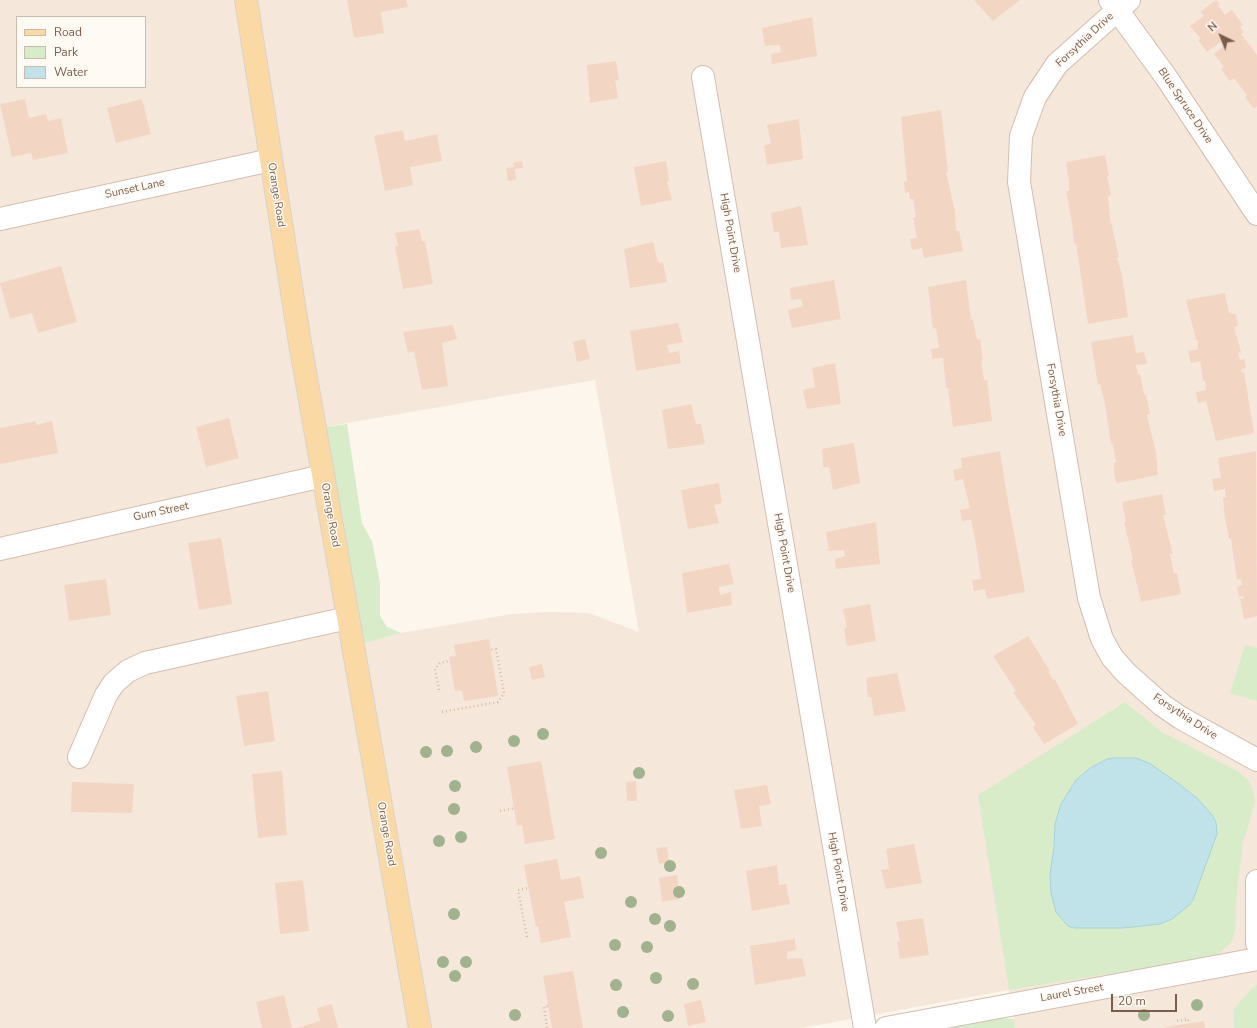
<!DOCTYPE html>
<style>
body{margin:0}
#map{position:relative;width:1257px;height:1028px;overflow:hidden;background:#fdf6ec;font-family:"Nunito Sans",sans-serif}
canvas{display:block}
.legend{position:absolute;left:16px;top:16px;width:130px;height:72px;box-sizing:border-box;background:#fffaf3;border:1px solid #cabbb1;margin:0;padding:5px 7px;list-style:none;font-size:12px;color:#7a5c4d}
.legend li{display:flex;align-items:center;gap:8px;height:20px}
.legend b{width:20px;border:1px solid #cabbb1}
.north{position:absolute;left:1201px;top:16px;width:40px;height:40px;-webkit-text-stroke:3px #fffaf3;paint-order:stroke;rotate:317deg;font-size:11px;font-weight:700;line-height:16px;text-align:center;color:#7a5c4d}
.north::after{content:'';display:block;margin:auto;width:14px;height:18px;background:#7a5c4d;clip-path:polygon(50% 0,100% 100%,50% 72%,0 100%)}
.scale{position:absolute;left:1111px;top:994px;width:66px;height:18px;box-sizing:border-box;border:2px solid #7a5c4d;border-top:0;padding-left:5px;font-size:12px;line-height:14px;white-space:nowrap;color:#7a5c4d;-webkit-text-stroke:3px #fffaf3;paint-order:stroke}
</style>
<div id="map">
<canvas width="1257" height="1028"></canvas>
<ul class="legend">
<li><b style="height:5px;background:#fbd9a5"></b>Road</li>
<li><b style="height:11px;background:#d8ecc9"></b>Park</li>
<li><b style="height:11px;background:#bfe3e8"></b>Water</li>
</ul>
<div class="north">N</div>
<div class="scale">20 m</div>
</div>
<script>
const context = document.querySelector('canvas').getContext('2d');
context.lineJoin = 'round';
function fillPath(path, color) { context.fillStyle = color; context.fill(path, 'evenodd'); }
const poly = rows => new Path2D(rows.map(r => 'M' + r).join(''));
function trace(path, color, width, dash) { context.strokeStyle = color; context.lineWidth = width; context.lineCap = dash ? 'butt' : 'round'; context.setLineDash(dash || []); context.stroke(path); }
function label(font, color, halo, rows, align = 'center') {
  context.font = font + ' "Nunito Sans",sans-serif'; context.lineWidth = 3; context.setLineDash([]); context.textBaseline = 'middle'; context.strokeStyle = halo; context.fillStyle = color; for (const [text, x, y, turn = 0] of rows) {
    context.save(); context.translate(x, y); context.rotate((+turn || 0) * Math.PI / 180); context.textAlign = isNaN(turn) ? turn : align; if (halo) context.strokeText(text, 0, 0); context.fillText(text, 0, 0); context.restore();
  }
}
fillPath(poly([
 [0,0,240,0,412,1028,0,1028],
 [17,17,145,17,145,87,17,87],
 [257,0,1257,0,1257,1028,1015,1028,1009,990,802,1028,431,1028,362,644,401,633,512,614,550,612,589,613,639,632,595,380,324,427]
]), '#f5e8da');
fillPath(poly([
 [347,424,362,523,372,541,380,583,380,616,387,627,401,633,362,644,324,427],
 [1245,645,1257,648,1257,701,1230,693],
 [1125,702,1162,732,1239,772,1249,781,1253,790,1255,802,1243,843,1237,889,1235,932,1232,940,1226,948,1213,957,1009,990,978,795],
 [1257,985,1257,1028,1234,1028,1233,1010,1251,989],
 [1001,1018,1014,1019,1015,1028,943,1028]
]), '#d8ecc9');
const water = poly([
 [1114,758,1136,758,1149,763,1179,784,1197,798,1212,815,1216,822,1217,834,1193,900,1188,906,1172,919,1160,924,1123,928,1074,928,1068,926,1056,912,1051,893,1050,875,1054,847,1055,824,1061,804,1076,780,1090,768,1107,759,1114,758]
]);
fillPath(water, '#bfe3e8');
trace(water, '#a5d3da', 1);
fillPath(poly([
 [347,0,406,0,408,7,381,12,384,33,354,38],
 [974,0,1020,0,993,21],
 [1216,0,1220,4,1218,5,1225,15,1232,10,1243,25,1240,27,1244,32,1241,34,1257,55,1257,106,1254,109,1245,97,1247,95,1234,78,1230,81,1221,69,1224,67,1214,54,1225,45,1222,41,1207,52,1198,40,1201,39,1190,26,1204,16,1200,12],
 [812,17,817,56,772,64,771,54,781,52,780,45,765,46,762,28],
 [616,61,619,80,615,81,618,98,590,103,587,65],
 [25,99,29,118,46,114,48,121,61,118,68,153,33,160,31,153,12,157,0,104],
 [142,99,151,134,116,143,107,108],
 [941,110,948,171,946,172,955,211,956,231,959,231,963,251,924,258,922,248,912,250,910,239,917,238,913,218,916,217,913,199,910,199,909,192,905,193,904,182,907,181,901,117],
 [799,119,803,159,767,165,764,146,771,143,767,125],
 [403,130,405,141,437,134,442,161,410,167,413,185,385,191,374,136],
 [1105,155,1109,176,1107,176,1111,195,1108,196,1110,218,1119,257,1117,257,1122,275,1128,317,1088,324,1076,243,1074,244,1072,223,1066,191,1069,191,1069,181,1066,162],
 [522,161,523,168,515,169,516,180,508,181,506,168,514,167,513,163],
 [666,161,669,180,667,182,672,200,641,206,634,167],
 [801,206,808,245,781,248,779,232,774,232,771,213],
 [419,229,422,241,425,241,433,284,403,289,395,246,398,246,395,233],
 [653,242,658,262,663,263,667,282,630,288,624,249],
 [61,266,77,322,38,333,32,313,10,319,0,283],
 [834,280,841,319,792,328,788,310,803,306,801,299,791,300,790,288],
 [966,280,971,320,973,319,977,340,980,339,983,360,981,361,984,380,987,380,992,421,953,427,948,388,946,388,943,358,932,359,931,349,939,348,936,328,933,329,928,287],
 [1225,293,1229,313,1236,314,1238,326,1234,327,1241,352,1238,353,1240,360,1244,359,1246,368,1241,369,1242,373,1244,372,1254,433,1216,441,1206,401,1198,403,1196,392,1206,390,1205,381,1203,381,1200,361,1191,363,1188,351,1198,349,1198,340,1196,340,1186,300],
 [678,323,683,342,667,345,669,353,679,351,681,363,636,371,630,331],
 [453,325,457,339,442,343,448,386,422,390,414,351,408,353,403,332],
 [1133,335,1136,353,1144,352,1147,364,1136,365,1138,375,1140,374,1144,394,1146,394,1150,414,1147,415,1156,453,1158,475,1118,483,1116,482,1114,471,1114,463,1116,462,1113,444,1111,444,1105,404,1100,384,1098,385,1091,342],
 [585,339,590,359,577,362,573,342],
 [835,363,841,404,807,409,803,390,815,387,812,368],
 [691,404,696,424,701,424,705,444,668,449,662,410],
 [229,418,239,458,206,467,196,427],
 [36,421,36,425,52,421,58,453,0,464,0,428],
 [854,443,860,483,833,490,829,467,823,467,822,449],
 [1000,451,1006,490,1025,592,987,599,985,589,974,591,972,580,981,579,975,539,971,520,962,521,960,510,970,508,963,479,955,481,953,470,962,468,961,458],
 [1256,451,1257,616,1244,619,1240,599,1244,598,1244,596,1239,597,1237,587,1242,585,1241,579,1237,580,1231,539,1229,539,1225,519,1223,498,1226,497,1225,489,1214,491,1212,479,1221,478,1218,458],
 [719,483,722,503,714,505,719,523,688,529,681,490],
 [1162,494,1166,515,1163,515,1173,554,1170,554,1174,574,1177,573,1181,594,1141,602,1131,560,1133,560,1124,522,1126,522,1122,502],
 [876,522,880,564,836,569,835,559,845,556,844,550,829,551,826,532],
 [221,538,232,604,199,610,188,543],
 [729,564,734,584,719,587,720,595,731,592,732,605,687,613,682,573],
 [106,579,111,615,69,621,64,585],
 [870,604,876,641,847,646,844,628,847,627,843,609],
 [1028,636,1050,671,1048,672,1053,680,1055,679,1059,687,1078,724,1044,744,1033,727,1036,725,1013,692,1016,691,993,656],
 [489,639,498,696,464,701,462,690,455,691,449,657,456,656,454,645],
 [542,664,545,677,532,680,529,667],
 [897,673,906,711,874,716,871,697,868,697,866,678],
 [268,691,275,741,244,746,236,696],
 [541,761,555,839,525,844,522,825,517,826,507,767],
 [282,771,287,835,258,838,252,774],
 [636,781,637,801,627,801,626,782],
 [72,782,134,784,132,813,71,812],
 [767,785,771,804,759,806,762,826,741,829,734,790],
 [914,844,922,883,886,889,881,870,889,869,886,849],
 [667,847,669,862,659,864,656,848],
 [557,859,561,880,580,876,584,898,564,902,571,937,541,943,538,926,536,927,524,865],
 [777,865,779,885,786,884,790,904,752,911,746,871],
 [677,875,680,899,662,902,659,878],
 [303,880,309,931,280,934,275,883],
 [923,918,929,955,900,959,897,942,900,941,896,922],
 [795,939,796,950,787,952,787,959,802,958,806,976,755,985,750,946],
 [573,971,583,1028,552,1028,543,976],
 [284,995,292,1028,262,1028,256,1002],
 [701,1000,706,1022,688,1026,684,1004],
 [332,1004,338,1028,297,1028,320,1021,317,1008],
 [1204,1021,1205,1028,1166,1028,1166,1027]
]), '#f3d5c3');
const minor = poly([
 [1110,0,1166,77,1257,214],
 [1129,0,1057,64,1035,97,1021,136,1019,182,1089,598,1102,639,1112,657,1126,673,1162,705,1181,718,1257,760],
 [703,77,865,1028],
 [0,219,271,160],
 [0,549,323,476],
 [79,757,106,695,114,683,128,671,145,663,348,618],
 [1257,881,1257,943],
 [886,1028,1257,959]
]);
const major = poly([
 [246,0,300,343,420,1028]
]);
trace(minor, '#d1beb0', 24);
trace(major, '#dad1cd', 24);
trace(poly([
 [439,690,435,669,440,663,449,661],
 [442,712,498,702,504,693,496,649,490,650],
 [500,811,515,808],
 [527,937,518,890,529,888],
 [1177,1021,1188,1019,1189,1023],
 [547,1028,544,1007,548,1006]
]), '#d9b8a5', 2.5, [1, 3]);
trace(minor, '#fff', 22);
trace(major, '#fbd9a5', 22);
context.fillStyle = '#a0b28e';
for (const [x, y] of [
 [543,734],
 [514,741],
 [476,747],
 [447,751],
 [426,752],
 [639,773],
 [455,786],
 [454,809],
 [461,837],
 [439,841],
 [601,853],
 [670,866],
 [679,892],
 [631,902],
 [454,914],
 [655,919],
 [670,926],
 [615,945],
 [647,947],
 [443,962],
 [466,962],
 [455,976],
 [656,978],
 [693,984],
 [616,985],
 [1197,1005],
 [623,1012],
 [515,1015],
 [1144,1015],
 [668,1016]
]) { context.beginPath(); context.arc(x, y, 6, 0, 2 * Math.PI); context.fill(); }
label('11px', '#7a5c4d', '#fffaf3', [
 ["Forsythia Drive",1085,40,-43],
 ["Blue Spruce Drive",1185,106,56],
 ["Sunset Lane",135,189,-12],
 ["Orange Road",276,195,81],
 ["High Point Drive",730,233,80],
 ["Forsythia Drive",1056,400,80],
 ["Gum Street",161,512,-12],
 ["Orange Road",330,515,80],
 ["High Point Drive",784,553,80],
 ["Forsythia Drive",1185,717,33],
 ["Orange Road",386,834,80],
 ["High Point Drive",838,872,80],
 ["Laurel Street",1072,993,-10]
]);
</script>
